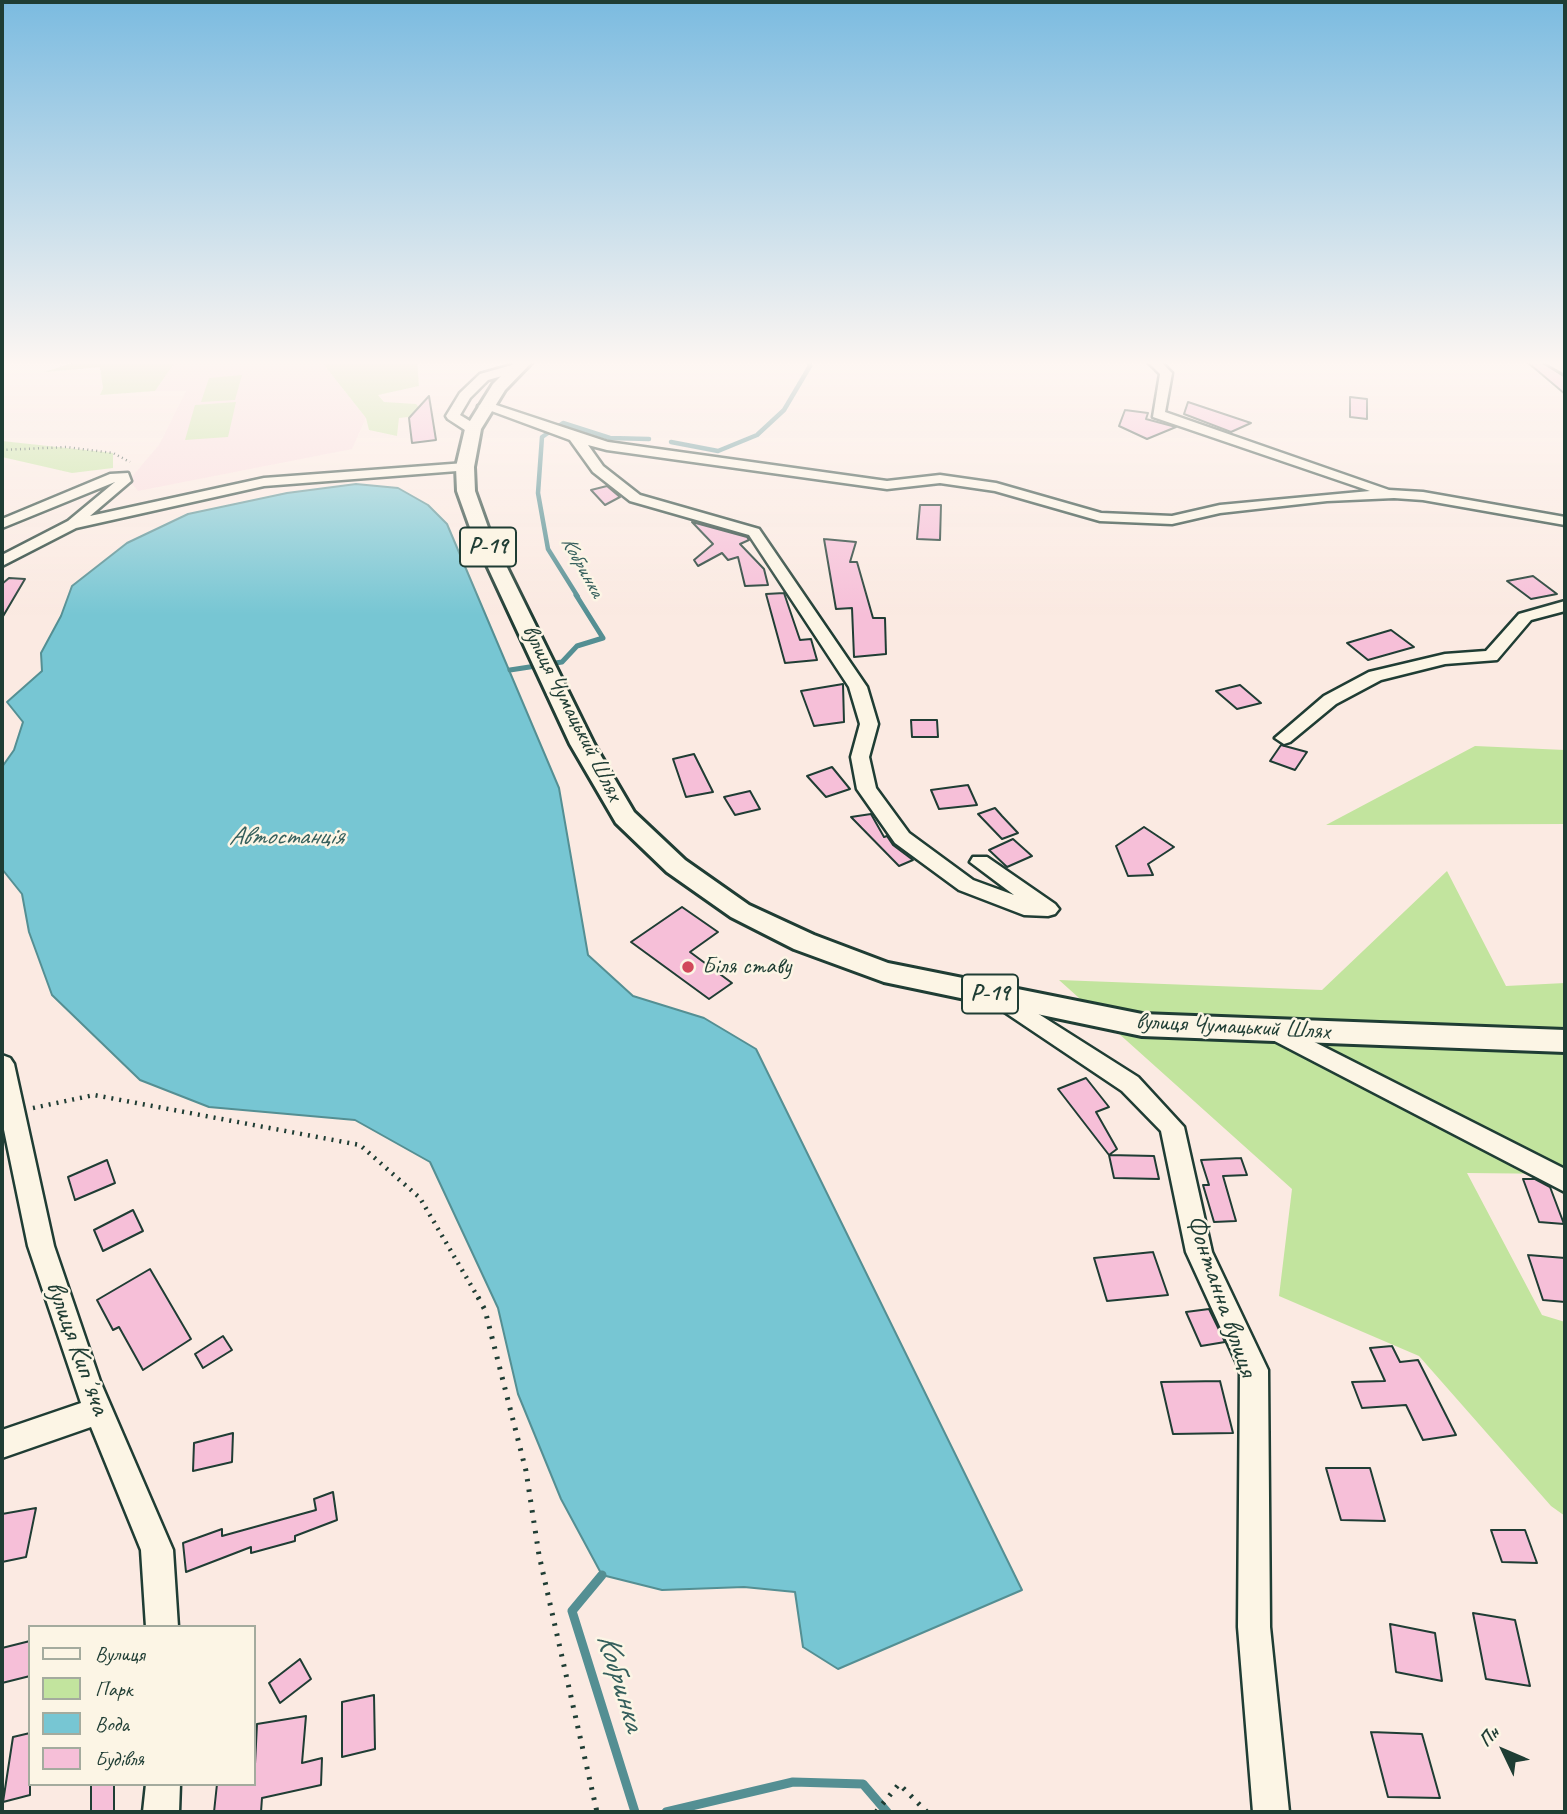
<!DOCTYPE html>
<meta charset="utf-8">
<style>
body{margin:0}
#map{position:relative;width:1567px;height:1814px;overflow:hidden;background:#fbeae2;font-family:Caveat,sans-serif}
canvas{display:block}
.frame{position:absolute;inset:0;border:4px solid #1f3d34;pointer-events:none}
.legend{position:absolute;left:28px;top:1625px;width:228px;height:161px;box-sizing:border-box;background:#fcf5e5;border:2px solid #a4ab9e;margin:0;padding:9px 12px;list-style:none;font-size:21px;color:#1f3d34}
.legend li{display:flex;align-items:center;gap:14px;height:35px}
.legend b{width:35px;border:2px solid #a4ab9e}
.north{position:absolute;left:1469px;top:1716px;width:70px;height:70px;-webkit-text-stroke:5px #fcf5e5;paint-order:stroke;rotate:314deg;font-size:19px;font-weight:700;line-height:28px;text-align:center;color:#1f3d34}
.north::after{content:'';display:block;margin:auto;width:24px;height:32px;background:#1f3d34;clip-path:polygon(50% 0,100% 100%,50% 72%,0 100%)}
</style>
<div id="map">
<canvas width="1567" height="1814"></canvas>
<div class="frame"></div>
<ul class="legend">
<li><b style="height:9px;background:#fcf5e5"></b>Вулиця</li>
<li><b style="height:19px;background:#c2e49e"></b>Парк</li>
<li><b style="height:19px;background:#77c6d3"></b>Вода</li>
<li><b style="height:19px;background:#f6bfd8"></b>Будівля</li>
</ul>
<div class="north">Пн</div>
</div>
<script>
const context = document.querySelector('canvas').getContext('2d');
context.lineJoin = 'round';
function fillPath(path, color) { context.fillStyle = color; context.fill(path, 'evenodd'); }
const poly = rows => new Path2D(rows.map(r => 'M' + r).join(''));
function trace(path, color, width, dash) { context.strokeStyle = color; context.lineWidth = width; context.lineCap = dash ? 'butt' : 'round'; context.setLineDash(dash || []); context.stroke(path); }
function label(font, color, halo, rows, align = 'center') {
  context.font = font + ' Caveat,sans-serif'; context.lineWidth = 5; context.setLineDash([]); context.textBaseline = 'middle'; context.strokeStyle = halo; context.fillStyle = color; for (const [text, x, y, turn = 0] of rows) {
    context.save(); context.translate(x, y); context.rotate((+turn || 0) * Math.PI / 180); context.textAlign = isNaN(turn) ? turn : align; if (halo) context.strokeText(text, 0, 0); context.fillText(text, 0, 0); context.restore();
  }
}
fillPath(poly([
 [176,361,321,361,366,418,352,449,138,491,129,480,159,445,186,391,155,391]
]), '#fadddf');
fillPath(poly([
 [80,361,176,361,155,391,100,395,103,388,100,367,44,372],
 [321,361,417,361,419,386,378,395,384,402,416,404,426,415,399,418,397,436,369,430,366,418],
 [242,375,235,400,201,402,209,378],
 [236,402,228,437,185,440,195,405],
 [2,441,113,453,113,468,72,473,2,457],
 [1475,746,1565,750,1565,824,1326,825],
 [1447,871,1506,986,1565,983,1565,1174,1467,1173,1542,1315,1565,1322,1565,1516,1551,1506,1419,1356,1279,1296,1292,1189,1059,980,1322,990]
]), '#c2e49e');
const water = poly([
 [356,484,398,488,428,505,447,524,559,788,588,955,633,996,704,1018,756,1049,1022,1590,838,1669,803,1647,795,1592,744,1587,662,1590,602,1575,561,1499,518,1394,498,1308,430,1162,355,1120,209,1107,140,1080,52,995,29,932,22,894,2,869,2,767,14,750,23,722,7,702,42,671,41,653,61,616,72,586,127,543,188,514,287,493,356,484]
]);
fillPath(water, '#77c6d3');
trace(water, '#548f93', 2);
trace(poly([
 [671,442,718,451,757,435,784,410,810,366,808,361],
 [578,597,548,549,538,493,542,437,563,423,610,438,649,439]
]), '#548f93', 4.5);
trace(poly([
 [510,670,562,662,577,646,603,638,576,595]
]), '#548f93', 5);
trace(poly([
 [602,1575,572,1611,635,1812],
 [666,1812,793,1782,863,1784,887,1812]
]), '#548f93', 9);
const building = poly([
 [1526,361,1540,361,1565,377,1565,394,1526,361],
 [429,396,436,440,412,443,409,418,429,396],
 [1350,397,1367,399,1367,419,1350,417,1350,397],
 [1188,402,1251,423,1231,432,1184,414,1188,402],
 [1125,410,1148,413,1146,419,1176,427,1147,439,1119,426,1125,410],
 [607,486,620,497,605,505,591,490,607,486],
 [920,505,941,505,940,540,917,539,920,505],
 [692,522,747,537,749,540,740,544,764,569,768,585,745,586,738,557,728,560,722,553,698,566,694,560,713,544,692,522],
 [824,539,856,542,850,562,857,562,873,618,885,618,886,654,854,657,852,608,836,609,824,539],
 [1533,576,1557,594,1531,599,1507,581,1533,576],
 [9,578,25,579,2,618,2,584,9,578],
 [784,593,800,640,811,639,817,660,785,663,766,594,784,593],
 [1391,630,1414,647,1368,660,1347,643,1391,630],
 [843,684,844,722,814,726,801,691,843,684],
 [1240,685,1261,703,1237,709,1216,691,1240,685],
 [911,720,937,720,938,737,912,737,911,720],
 [1281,745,1307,752,1295,770,1270,761,1281,745],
 [694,754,713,792,686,797,673,759,694,754],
 [832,767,850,789,826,797,807,776,832,767],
 [968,785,977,805,939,809,931,790,968,785],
 [750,791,760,809,735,815,724,797,750,791],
 [995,808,1002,816,1018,833,1002,839,978,814,995,808],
 [871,814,884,837,887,836,893,845,913,860,899,866,851,817,871,814],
 [1144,827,1174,847,1148,864,1153,875,1128,876,1116,846,1144,827],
 [1013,839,1032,856,1007,867,989,850,1013,839],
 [682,907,718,932,690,952,732,983,709,999,631,942,682,907],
 [1086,1078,1109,1107,1096,1112,1117,1149,1109,1155,1058,1089,1086,1078],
 [1109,1155,1154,1156,1159,1179,1114,1178,1109,1155],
 [1241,1158,1247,1175,1223,1176,1236,1221,1214,1222,1203,1185,1209,1185,1201,1160,1241,1158],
 [107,1160,115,1183,75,1200,68,1177,107,1160],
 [1523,1179,1535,1179,1550,1187,1564,1224,1539,1222,1523,1179],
 [133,1210,143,1231,103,1251,94,1230,133,1210],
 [1153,1252,1168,1295,1107,1301,1094,1258,1153,1252],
 [1528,1255,1565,1258,1565,1302,1543,1300,1528,1255],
 [150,1269,191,1339,143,1370,119,1327,113,1330,97,1300,150,1269],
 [1209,1309,1225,1342,1201,1346,1186,1312,1209,1309],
 [223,1336,232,1350,203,1368,195,1354,223,1336],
 [1392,1346,1400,1362,1418,1360,1456,1435,1423,1440,1406,1405,1362,1408,1352,1382,1385,1381,1370,1348,1392,1346],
 [1220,1381,1233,1433,1173,1434,1161,1382,1220,1381],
 [233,1433,232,1462,193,1471,194,1443,233,1433],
 [1326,1468,1370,1468,1385,1521,1341,1520,1326,1468],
 [333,1492,337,1520,295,1536,295,1541,251,1553,251,1547,186,1572,183,1543,222,1529,222,1536,316,1510,314,1499,333,1492],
 [36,1508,26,1557,2,1562,2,1514,36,1508],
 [1491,1530,1525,1530,1537,1563,1502,1562,1491,1530],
 [1473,1613,1515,1620,1530,1686,1486,1679,1473,1613],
 [1390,1624,1435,1633,1442,1681,1396,1672,1390,1624],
 [30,1641,30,1676,2,1683,2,1648,30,1641],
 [300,1659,311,1679,280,1703,269,1683,300,1659],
 [374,1695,375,1749,342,1757,342,1702,374,1695],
 [306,1716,302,1763,322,1758,321,1785,262,1798,261,1812,214,1812,217,1784,254,1784,257,1724,306,1716],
 [1371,1732,1422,1734,1440,1798,1388,1797,1371,1732],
 [30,1733,30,1795,3,1802,13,1737,30,1733],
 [91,1784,114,1784,114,1812,91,1812,91,1784]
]);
fillPath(building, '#f6bfd8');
trace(building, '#1f3d34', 2);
const minor = poly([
 [1147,361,1160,361,1172,373,1165,412,1389,490,1423,492,1565,517,1565,525,1423,500,1394,498,1327,501,1220,513,1172,524,1100,521,995,491,940,483,887,489,607,450,588,445,603,466,640,495,759,529,867,687,878,724,869,757,876,788,909,833,973,880,1014,895,970,862,973,857,987,857,1055,904,1059,909,1055,914,1048,916,1024,915,959,890,895,843,857,789,851,757,860,724,849,687,749,535,630,501,593,472,570,440,478,406,490,403,608,442,887,481,940,475,996,483,1101,513,1172,516,1220,505,1370,491,1153,417,1160,374,1147,361],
 [1542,361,1557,361,1565,365,1565,374,1542,361],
 [519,363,523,364,523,370,488,380,470,398,460,415,478,426,478,432,468,432,448,419,446,416,460,393,480,374,519,363],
 [465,463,472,467,470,470,264,486,76,528,2,566,2,555,68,521,115,482,2,528,2,519,110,474,128,473,131,481,90,516,264,478,465,463],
 [1565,601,1565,611,1531,620,1497,660,1445,664,1381,680,1336,704,1290,742,1284,744,1275,738,1324,696,1369,672,1445,654,1486,651,1519,614,1565,601],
 [996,987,1138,1077,1184,1127,1212,1252,1268,1370,1270,1627,1289,1812,1253,1812,1238,1627,1240,1370,1186,1252,1161,1131,1122,1091,988,1001,985,995,988,989,996,987],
 [1273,1021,1565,1169,1565,1192,1265,1036,1262,1030,1265,1024,1273,1021],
 [2,1055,10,1058,14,1064,54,1246,100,1381,173,1550,178,1627,146,1627,141,1550,91,1427,2,1458,2,1430,81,1403,28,1246,2,1120,2,1055],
 [146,1784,180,1784,179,1812,143,1812,146,1784]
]);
const major = poly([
 [516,361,533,361,505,390,481,429,474,467,475,491,490,533,594,744,634,812,685,860,749,905,814,935,888,963,1142,1014,1565,1030,1565,1052,1142,1036,884,982,794,949,731,917,667,872,616,823,570,744,472,533,457,491,456,467,465,429,493,384,516,361]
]);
trace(minor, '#1f3d34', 5);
trace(major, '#1f3d34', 6);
trace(poly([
 [2,450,66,447,113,453,130,462]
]), '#1f3d34', 2.5, [1, 3.5]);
trace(poly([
 [33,1108,94,1095,360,1145,420,1198,479,1299]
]), '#1f3d34', 4.5, [2, 6]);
trace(poly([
 [478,1297,485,1310,526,1471,539,1555,597,1812],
 [876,1812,899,1784,927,1812]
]), '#1f3d34', 5, [2.5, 8]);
fillPath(minor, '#fcf5e5');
fillPath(major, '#fcf5e5');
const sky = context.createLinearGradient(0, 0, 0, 615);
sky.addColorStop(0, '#7bbbe0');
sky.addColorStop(0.59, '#fdf6f2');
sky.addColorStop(1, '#fdf6f200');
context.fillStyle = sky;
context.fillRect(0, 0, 1567, 615);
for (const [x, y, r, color] of [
 [688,967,7,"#d1495b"]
]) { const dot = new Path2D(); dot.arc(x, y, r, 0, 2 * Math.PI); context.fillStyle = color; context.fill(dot); trace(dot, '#fcf5e5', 2.5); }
label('italic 21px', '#355f5c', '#fcf5e5', [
 ["Кобринка",582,567,61]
]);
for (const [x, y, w] of [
 [488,547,56],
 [990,994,56]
]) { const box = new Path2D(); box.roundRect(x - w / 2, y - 19.5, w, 39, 5); context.fillStyle = '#fcf5e5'; context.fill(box); trace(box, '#1f3d34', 2); }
label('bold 23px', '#1f3d34', null, [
 ["Р-19",488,547],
 ["Р-19",990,994]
]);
label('24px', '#1f3d34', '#fcf5e5', [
 ["вулиця Чумацький Шлях",572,713,63],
 ["вулиця Чумацький Шлях",1233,1027,3]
]);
label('24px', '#1f3d34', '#fcf5e5', [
 ["Біля ставу",702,967]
], 'left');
label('italic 26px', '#355f5c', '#fcf5e5', [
 ["Автостанція",286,837]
]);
label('28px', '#1f3d34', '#fcf5e5', [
 ["Фонтанна вулиця",1221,1296,71],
 ["вулиця Кипʼяча",77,1348,70]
]);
label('italic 32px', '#355f5c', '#fcf5e5', [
 ["Кобринка",620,1682,73]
]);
</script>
